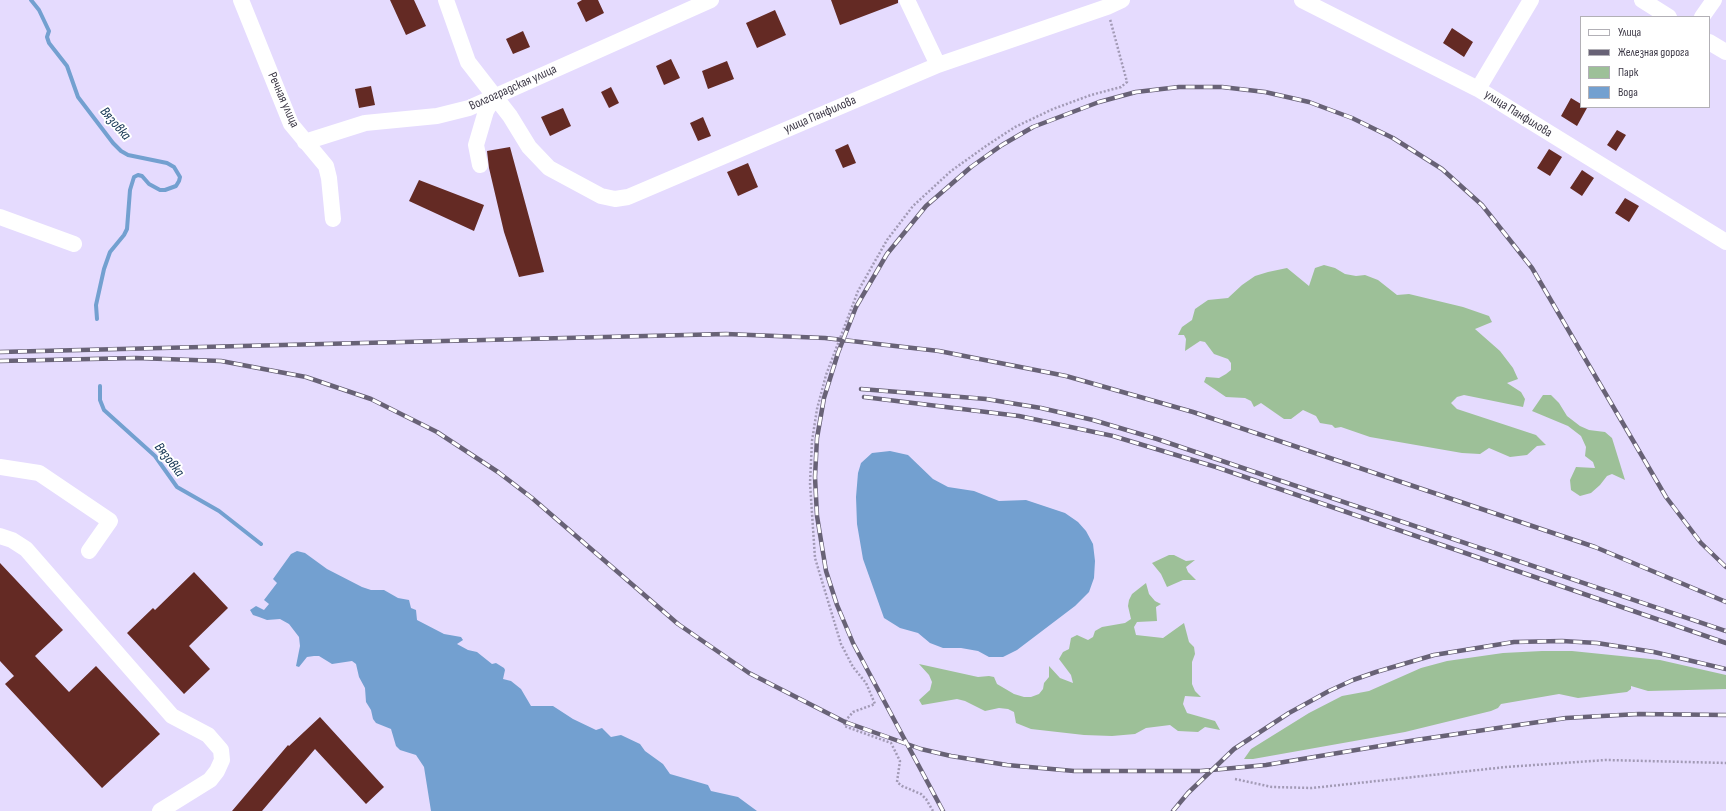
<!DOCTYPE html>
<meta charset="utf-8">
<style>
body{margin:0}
#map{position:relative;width:1726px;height:811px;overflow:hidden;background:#e5dbfe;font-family:"Sofia Sans Condensed",sans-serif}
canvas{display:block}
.legend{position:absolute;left:1580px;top:16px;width:130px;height:92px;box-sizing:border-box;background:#fff;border:1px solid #b2b0b6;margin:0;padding:5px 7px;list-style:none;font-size:12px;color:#3e3a48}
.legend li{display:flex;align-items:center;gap:8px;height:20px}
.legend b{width:20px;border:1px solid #b2b0b6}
</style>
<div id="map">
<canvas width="1726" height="811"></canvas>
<ul class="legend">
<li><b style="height:5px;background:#fff"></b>Улица</li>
<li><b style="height:5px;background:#686276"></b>Железная дорога</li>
<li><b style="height:11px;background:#9dc098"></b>Парк</li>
<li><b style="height:11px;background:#73a0d0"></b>Вода</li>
</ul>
</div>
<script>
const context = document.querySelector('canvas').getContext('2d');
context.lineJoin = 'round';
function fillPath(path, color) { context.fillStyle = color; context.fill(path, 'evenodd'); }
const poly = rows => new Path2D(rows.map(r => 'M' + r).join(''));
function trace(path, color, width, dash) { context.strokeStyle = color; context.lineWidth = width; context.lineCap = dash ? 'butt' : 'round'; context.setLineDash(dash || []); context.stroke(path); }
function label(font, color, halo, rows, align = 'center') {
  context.font = font + ' "Sofia Sans Condensed",sans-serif'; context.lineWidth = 4; context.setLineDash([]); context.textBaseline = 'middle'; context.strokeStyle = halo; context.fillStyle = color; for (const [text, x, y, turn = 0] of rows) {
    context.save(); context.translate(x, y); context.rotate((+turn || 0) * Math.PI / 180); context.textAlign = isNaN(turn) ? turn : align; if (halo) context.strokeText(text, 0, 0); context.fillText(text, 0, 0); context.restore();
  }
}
fillPath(poly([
 [1324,265,1335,268,1345,274,1356,276,1365,275,1378,280,1397,295,1409,294,1463,307,1489,316,1492,322,1475,329,1500,351,1513,368,1518,379,1507,383,1521,392,1525,399,1523,407,1464,395,1457,397,1451,403,1457,409,1536,435,1546,445,1537,446,1527,455,1510,457,1489,448,1480,454,1462,453,1370,437,1341,427,1335,428,1332,425,1320,423,1316,416,1303,410,1291,419,1284,419,1261,403,1254,407,1251,401,1245,398,1226,397,1204,382,1206,377,1219,378,1226,374,1231,370,1231,363,1228,359,1214,354,1205,342,1200,341,1185,351,1186,339,1184,335,1178,335,1182,327,1192,320,1195,309,1208,300,1228,298,1242,285,1255,276,1268,272,1287,268,1309,286,1315,268],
 [1543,395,1551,395,1559,403,1567,416,1580,426,1589,430,1605,432,1612,438,1625,480,1612,474,1607,476,1600,485,1591,493,1580,496,1571,490,1570,480,1576,467,1595,468,1593,462,1585,456,1586,447,1581,436,1568,426,1532,411],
 [1169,555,1174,555,1186,561,1195,560,1186,567,1188,572,1196,580,1183,580,1167,587,1161,574,1152,563],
 [1146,583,1149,594,1155,601,1161,604,1156,607,1157,621,1137,622,1134,627,1136,635,1163,638,1184,623,1189,642,1194,647,1195,654,1192,662,1192,684,1195,691,1201,697,1185,696,1183,704,1187,713,1215,721,1220,730,1205,727,1198,732,1178,731,1170,725,1146,728,1135,734,1112,736,1084,735,1031,729,1016,723,1014,712,1008,709,999,708,985,711,965,701,957,699,922,705,919,700,930,690,932,682,929,675,919,664,978,677,989,676,994,677,997,684,1014,694,1024,697,1031,697,1039,694,1043,689,1044,683,1049,677,1049,666,1060,678,1073,683,1071,675,1059,659,1063,652,1069,649,1071,638,1077,635,1088,640,1093,637,1095,631,1102,627,1125,623,1131,619,1128,606,1129,600,1132,594],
 [1542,651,1572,651,1660,660,1726,675,1726,689,1648,691,1631,686,1631,689,1627,692,1578,698,1559,694,1501,704,1498,708,1491,711,1405,732,1253,759,1244,759,1251,749,1309,713,1342,696,1369,691,1421,668,1447,661,1503,653]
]), '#9dc098');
fillPath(poly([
 [890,451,908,455,933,479,948,487,974,491,999,501,1026,500,1065,513,1078,522,1086,531,1093,544,1095,561,1094,578,1089,592,1075,606,1017,650,1003,657,989,657,978,651,961,648,943,648,930,643,918,633,900,628,884,618,863,559,857,524,856,497,858,473,861,463,872,453],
 [297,551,305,553,327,569,362,587,371,590,384,590,398,598,409,600,411,608,416,610,417,620,444,634,461,637,463,640,457,644,468,650,477,652,492,664,496,663,504,668,505,670,503,679,511,681,521,689,531,706,553,706,573,719,596,730,602,728,611,737,621,735,640,744,645,751,663,764,670,774,708,785,711,791,738,797,757,811,431,811,424,767,416,755,400,750,396,746,391,729,376,723,373,719,371,710,366,702,365,688,359,677,356,664,352,661,332,664,319,656,314,656,307,657,299,667,296,666,300,646,299,637,289,624,280,619,267,620,259,617,253,615,250,610,256,606,264,610,269,604,264,600,277,583,273,579,291,554]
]), '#73a0d0');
trace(poly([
 [31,0,39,10,49,31,47,37,49,43,67,66,78,97,113,143,121,151,128,155,167,163,174,167,180,177,179,181,176,186,165,190,160,190,149,184,142,176,138,175,134,177,130,190,127,229,124,235,110,252,104,269,96,305,97,319],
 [100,386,100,400,104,410,155,456,177,487,219,511,261,544]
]), '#73a0d0', 4);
fillPath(poly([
 [390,0,414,0,426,26,406,35],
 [582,0,598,0,604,13,586,22,577,3],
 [831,0,898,0,898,3,840,25],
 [775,10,786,35,757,48,746,23],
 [1452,28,1473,42,1464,57,1443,43],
 [523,31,530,47,513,54,506,39],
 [671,59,680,78,664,85,656,66],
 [727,61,734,79,708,89,702,71],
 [371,86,375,105,359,108,355,89],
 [611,87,619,103,609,108,601,92],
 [1571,98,1581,104,1581,107,1587,108,1577,126,1561,116],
 [563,108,571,126,550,136,541,117],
 [703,117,711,136,698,141,690,123],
 [1617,130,1626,135,1616,151,1607,145],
 [848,144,856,163,843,168,835,150],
 [510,147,544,272,519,277,504,232,489,168,487,151],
 [1549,149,1562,157,1550,176,1537,168],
 [748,163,758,187,738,196,727,172],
 [1582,170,1594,178,1582,196,1570,188],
 [419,180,484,205,474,231,409,201],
 [1625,198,1639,206,1629,222,1615,213],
 [0,563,63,630,35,656,69,692,96,666,160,734,102,788,5,684,14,676,0,661],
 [194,572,228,608,189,646,210,669,184,694,127,633,153,608,155,610],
 [320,717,384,787,366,804,315,749,262,811,232,811,288,745,289,746]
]), '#642a24');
trace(poly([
 [1235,779,1272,787,1312,788,1506,767,1606,760,1726,763],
 [933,811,926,799,921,794,902,786,897,782,900,761,891,743,844,726,847,719,853,712,875,704,866,683,853,667,841,644,815,558,810,483,812,441,817,409,826,375,858,291,887,240,913,206,951,171,986,146,1015,127,1053,109,1091,95,1121,87,1127,82,1110,19]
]), '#a29ab5', 2.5, [2, 2]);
trace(poly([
 [241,0,291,124,326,166,329,178,333,219],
 [446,0,468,62,510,116,529,147,549,168,601,196,615,199,628,197,938,65,1107,7,1122,0],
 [907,0,938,65],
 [1302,0,1478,89,1726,242],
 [1642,0,1669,17],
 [1702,17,1714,0],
 [1709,42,1726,52],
 [1478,89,1531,0],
 [305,142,365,123,437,116,469,108,711,0],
 [480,165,476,145,486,111,494,97],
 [0,217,74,244],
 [0,467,39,473,110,521,89,551],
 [0,536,12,540,26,549,172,716,208,735,221,750,222,760,217,771,210,780,160,811]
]), '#fff', 16);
const rail = poly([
 [0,352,726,334,825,338,939,351,1066,376,1193,412,1559,535,1595,547,1726,602],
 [0,361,136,358,221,361,306,377,371,399,437,432,498,472,532,498,678,624,749,673,845,722,921,749,951,756,1007,765,1074,771,1201,771,1266,765,1416,740,1566,718,1639,714,1726,715],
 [861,389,986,399,1041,408,1093,420,1157,439,1726,631],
 [864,397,1019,416,1113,436,1216,467,1726,643],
 [943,811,853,643,837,605,826,571,817,516,815,477,817,438,824,398,838,353,856,307,887,254,926,206,971,167,1002,145,1033,127,1099,102,1136,92,1179,87,1222,87,1265,92,1309,102,1352,118,1393,138,1442,169,1482,205,1532,268,1666,497,1701,543,1726,567],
 [1173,811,1188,793,1234,749,1289,713,1329,691,1353,680,1376,672,1434,655,1514,642,1562,641,1597,643,1654,652,1726,669]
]);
trace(rail, '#686276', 4.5);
trace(rail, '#fff', 3, [9]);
label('13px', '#3e3a48', '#fff', [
 ["Волгоградская улица",513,88,-24],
 ["Речная улица",283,100,66],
 ["улица Панфилова",1518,114,32],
 ["улица Панфилова",820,115,-23]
]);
label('italic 14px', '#0d2f4e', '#fff', [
 ["Вязовка",115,124,49],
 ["Вязовка",169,460,52]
]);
</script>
